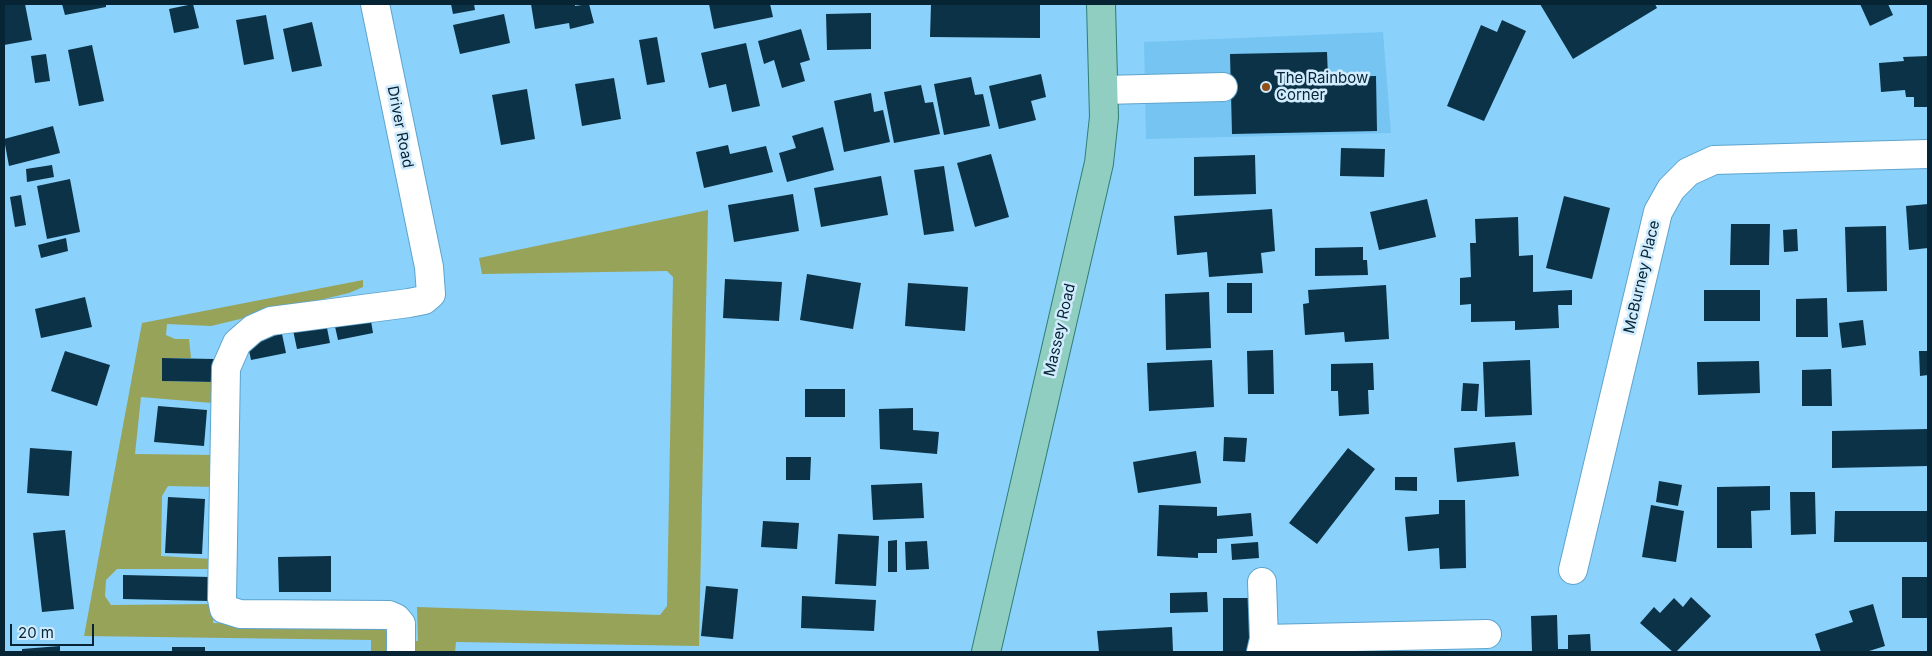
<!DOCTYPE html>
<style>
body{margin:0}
#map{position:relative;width:1932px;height:656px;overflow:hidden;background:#8ad1fc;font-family:Inter,sans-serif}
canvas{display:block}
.frame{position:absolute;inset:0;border:5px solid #062434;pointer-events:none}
.scale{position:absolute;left:10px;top:624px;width:84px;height:22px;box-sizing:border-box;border:2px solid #062434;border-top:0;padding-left:6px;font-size:15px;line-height:18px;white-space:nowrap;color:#062434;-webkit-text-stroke:4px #d1ecfe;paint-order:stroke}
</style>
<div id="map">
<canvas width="1932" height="656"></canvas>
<div class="frame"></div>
<div class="scale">20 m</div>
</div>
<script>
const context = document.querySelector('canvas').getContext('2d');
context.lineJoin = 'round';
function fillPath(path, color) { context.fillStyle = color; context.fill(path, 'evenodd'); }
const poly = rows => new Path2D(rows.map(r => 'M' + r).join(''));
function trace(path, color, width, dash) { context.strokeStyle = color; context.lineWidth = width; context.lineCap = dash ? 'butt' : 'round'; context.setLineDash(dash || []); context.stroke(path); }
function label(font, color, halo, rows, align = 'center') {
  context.font = font + ' Inter,sans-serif'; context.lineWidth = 5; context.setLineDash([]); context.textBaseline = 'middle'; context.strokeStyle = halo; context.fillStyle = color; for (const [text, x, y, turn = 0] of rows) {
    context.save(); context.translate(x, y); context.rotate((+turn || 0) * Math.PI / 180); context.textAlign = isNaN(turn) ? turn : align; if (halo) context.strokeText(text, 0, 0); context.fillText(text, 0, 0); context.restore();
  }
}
fillPath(poly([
 [1383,32,1391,133,1146,139,1144,42]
]), '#76c4f2');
fillPath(poly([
 [708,210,699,646,456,642,455,652,371,652,371,640,84,636,142,323,363,280,363,287,349,293,211,326,167,324,166,335,175,339,189,339,191,358,163,358,162,381,214,382,212,403,141,397,135,454,216,455,216,487,168,486,162,496,161,556,211,559,211,569,117,569,106,580,105,596,111,605,214,604,213,623,380,627,391,634,395,641,418,641,417,607,660,615,667,606,673,277,667,271,482,274,479,258]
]), '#98a35a');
fillPath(poly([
 [4,4,25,4,32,40,4,45],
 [62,4,106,4,106,7,65,15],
 [193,4,199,28,174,33,169,9],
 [451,4,474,4,475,10,453,14],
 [531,4,575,4,575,6,589,4,594,23,570,29,569,23,535,29],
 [709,4,770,4,773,17,714,29],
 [931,4,1040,4,1040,38,930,37],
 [1540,4,1655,4,1657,8,1573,59],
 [1860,4,1888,4,1893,15,1870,26],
 [871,13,871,49,827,50,826,14],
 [504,14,510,43,460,54,453,25],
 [266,15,274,59,244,65,236,20],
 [1502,20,1526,31,1484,121,1447,106,1481,25,1497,32],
 [312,22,322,66,292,72,283,29],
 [801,29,810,60,800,63,805,81,782,88,774,60,764,64,758,41],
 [657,37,665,82,647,85,639,40],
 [746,43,760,106,732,112,726,84,709,88,701,53],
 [92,45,104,101,79,106,68,50],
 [1327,52,1328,77,1376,76,1377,131,1232,134,1230,54],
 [46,54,50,81,35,83,31,56],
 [1928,56,1928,107,1914,107,1914,97,1906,97,1905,90,1881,92,1879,63,1904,61,1903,57],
 [1041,74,1046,97,1031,101,1036,120,999,129,989,86],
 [971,77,975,95,983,94,990,126,944,135,934,84],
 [614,78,621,119,582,126,575,84],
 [921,85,925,103,933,102,940,134,894,143,884,92],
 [527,89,535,139,501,145,492,95],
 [871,93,874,112,883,110,890,142,844,152,834,101],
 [53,126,60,153,9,166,4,139],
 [823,127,834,170,787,182,779,153,796,148,792,136],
 [728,145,730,154,766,146,773,172,704,188,696,152],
 [1341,148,1385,149,1384,177,1340,176],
 [991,154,1009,217,975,227,957,163],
 [1255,155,1256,194,1194,196,1194,157],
 [52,165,54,177,27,182,26,169],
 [944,166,954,231,924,235,914,170],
 [881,176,888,215,821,227,814,188],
 [70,179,80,232,47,239,37,186],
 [793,194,799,231,734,242,728,205],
 [21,195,26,225,15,227,10,197],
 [1564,196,1610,208,1592,279,1546,268],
 [1427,199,1436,237,1379,250,1370,212],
 [1928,204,1928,248,1909,250,1906,206],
 [1272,209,1275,251,1261,253,1263,273,1209,277,1207,252,1177,255,1174,216],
 [1518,217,1519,256,1533,255,1533,292,1572,290,1572,305,1558,305,1559,328,1515,330,1515,321,1471,322,1471,304,1460,305,1460,278,1471,277,1470,243,1476,243,1475,219],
 [1731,224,1770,224,1769,265,1730,265],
 [1886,226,1887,291,1847,292,1845,227],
 [1797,229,1798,251,1784,252,1783,230],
 [66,238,68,251,41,258,38,245],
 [1363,247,1363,260,1367,260,1368,275,1315,276,1315,248],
 [807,274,861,283,853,329,800,320],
 [725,279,782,282,779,321,723,318],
 [908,283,968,287,965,331,905,326],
 [1227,283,1252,283,1252,313,1227,313],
 [1386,285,1389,339,1345,342,1344,332,1305,335,1303,304,1309,303,1308,290],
 [1704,290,1760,290,1760,321,1704,321],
 [1209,292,1211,348,1166,350,1165,294],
 [85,297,92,327,41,338,35,309],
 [1827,298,1828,337,1796,337,1796,299],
 [370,315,373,333,338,340,334,322],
 [1863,320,1866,345,1842,348,1839,323],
 [326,323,330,343,297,349,293,330],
 [282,334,286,353,251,360,247,341],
 [1273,350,1274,394,1248,394,1247,351],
 [65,351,110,365,97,406,51,391],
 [1919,351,1928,351,1928,375,1920,376],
 [162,358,214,359,214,382,162,381],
 [1212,360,1214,407,1149,411,1147,363],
 [1530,360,1532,415,1485,417,1483,362],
 [1759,361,1760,393,1698,395,1697,362],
 [1373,363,1374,390,1368,390,1369,414,1339,416,1338,391,1331,391,1331,364],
 [1831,369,1832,406,1802,406,1802,370],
 [1463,383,1479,384,1477,411,1461,411],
 [805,389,845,389,845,417,805,417],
 [158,406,207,410,204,446,154,442],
 [913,408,913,430,939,432,937,454,880,449,879,409],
 [1928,429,1928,466,1832,468,1832,431],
 [1224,437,1247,438,1245,462,1223,461],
 [1515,442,1519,476,1457,482,1454,448],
 [30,448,72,451,69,496,27,493],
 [1348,448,1375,469,1317,544,1289,523],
 [1196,451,1201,483,1138,493,1133,462],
 [786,457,811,457,810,480,786,480],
 [1395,477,1417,477,1417,491,1395,490],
 [1659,481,1682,485,1678,506,1656,502],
 [922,483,924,518,873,520,871,485],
 [1770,486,1770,510,1751,511,1752,548,1717,548,1717,487],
 [1790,492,1815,492,1816,534,1791,535],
 [168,497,205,499,202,554,165,553],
 [1439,500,1465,500,1466,568,1440,569,1439,548,1408,551,1405,517,1439,514],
 [1159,505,1217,507,1217,516,1251,513,1253,536,1217,539,1217,553,1198,553,1198,558,1157,556],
 [1651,505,1684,511,1676,562,1642,557],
 [1835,511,1928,511,1928,542,1834,542],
 [763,521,799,523,797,549,761,547],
 [65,530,74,609,42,612,33,533],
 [838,534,879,536,876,586,835,584],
 [897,540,897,572,888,572,888,541],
 [927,541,929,569,906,570,905,542],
 [1258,542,1259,558,1232,560,1231,544],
 [331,556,331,592,279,592,278,557],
 [123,575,210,577,209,601,123,599],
 [1902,577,1928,577,1928,618,1902,618],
 [706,586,738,589,733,639,701,636],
 [1207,592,1208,612,1170,613,1170,593],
 [802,596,876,600,874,631,801,628],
 [1691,597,1711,616,1676,652,1673,652,1640,623,1654,607,1660,613,1674,598,1683,607],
 [1223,598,1250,598,1250,652,1223,652],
 [1873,604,1885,646,1866,652,1821,652,1815,634,1853,622,1849,611],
 [1557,615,1558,649,1568,649,1568,635,1590,634,1591,652,1532,652,1531,616],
 [1172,627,1173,652,1099,652,1097,631],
 [60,646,60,652,22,652,22,649],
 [172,647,205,647,205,652,172,652]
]), '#0b3246');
const minor = poly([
 [375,4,429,267,431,294,424,300,409,303,271,321,253,329,237,343,226,368,222,599,224,609,240,614,389,615,396,618,401,624,401,652],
 [1104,90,1223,87],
 [1573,570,1658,212,1671,189,1688,172,1714,160,1928,154],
 [1264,639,1487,634],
 [1261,652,1264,639,1262,582]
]);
const major = poly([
 [986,652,1099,163,1104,117,1101,4]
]);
trace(minor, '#5ea4cd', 30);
trace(major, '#307e74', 30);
trace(minor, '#fff', 28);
trace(major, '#90cec1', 28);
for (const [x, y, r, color] of [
 [1266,87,5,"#904f19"]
]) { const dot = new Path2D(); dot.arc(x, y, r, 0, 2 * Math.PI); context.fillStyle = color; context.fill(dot); trace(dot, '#d1ecfe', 2); }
label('15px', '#062434', '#d1ecfe', [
 ["The Rainbow",1276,78],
 ["Corner",1276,95]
], 'left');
label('15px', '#062434', '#d1ecfe', [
 ["Driver Road",400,127,79],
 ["McBurney Place",1642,277,-77],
 ["Massey Road",1060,330,-77]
]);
</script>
